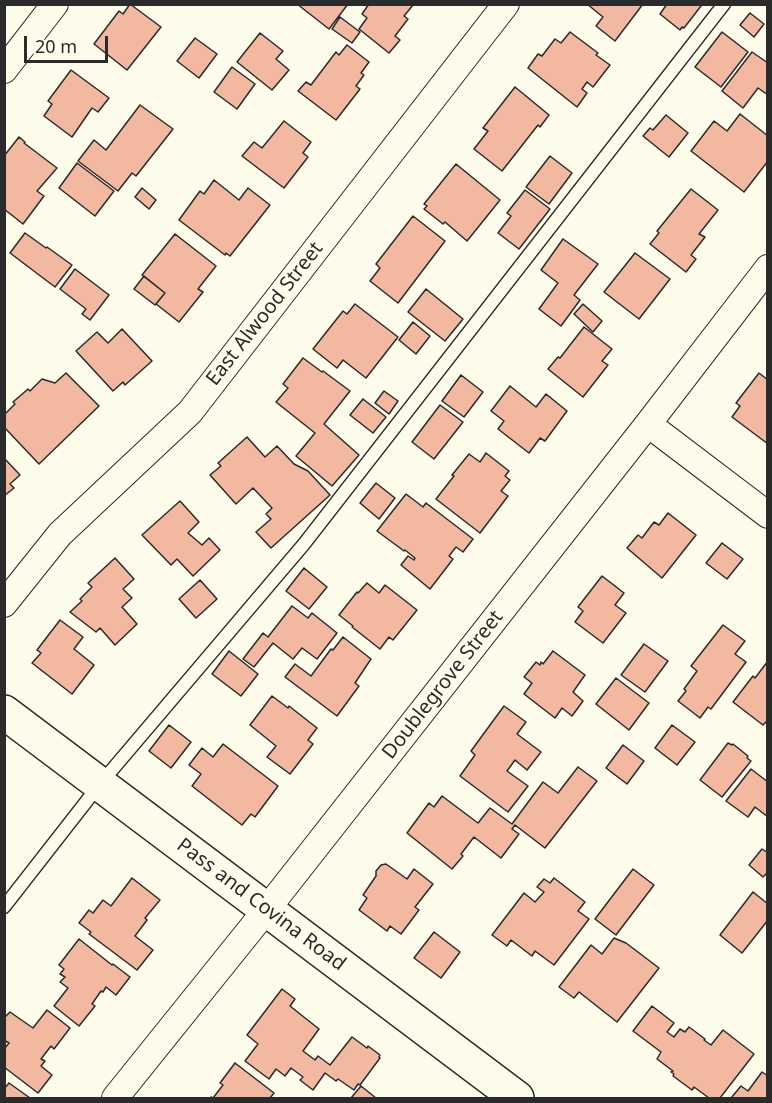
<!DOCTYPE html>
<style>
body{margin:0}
#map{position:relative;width:772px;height:1103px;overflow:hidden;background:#fdfbea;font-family:"Noto Sans",sans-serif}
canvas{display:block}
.frame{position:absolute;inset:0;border:6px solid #2b2b2b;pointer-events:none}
.scale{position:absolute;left:24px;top:36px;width:84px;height:27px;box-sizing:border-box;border:3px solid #2b2b2b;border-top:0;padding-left:8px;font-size:18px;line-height:21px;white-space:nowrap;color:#2b2b2b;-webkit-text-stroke:4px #fdfbea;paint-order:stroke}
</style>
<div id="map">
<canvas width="772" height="1103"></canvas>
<div class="frame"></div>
<div class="scale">20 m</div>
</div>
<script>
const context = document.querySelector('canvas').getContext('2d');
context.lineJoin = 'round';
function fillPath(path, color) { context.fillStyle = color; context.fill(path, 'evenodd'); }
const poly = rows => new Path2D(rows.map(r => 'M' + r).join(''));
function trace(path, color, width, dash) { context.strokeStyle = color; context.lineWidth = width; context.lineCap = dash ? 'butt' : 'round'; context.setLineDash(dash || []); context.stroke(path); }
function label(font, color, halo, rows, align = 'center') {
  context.font = font + ' "Noto Sans",sans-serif'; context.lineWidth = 4.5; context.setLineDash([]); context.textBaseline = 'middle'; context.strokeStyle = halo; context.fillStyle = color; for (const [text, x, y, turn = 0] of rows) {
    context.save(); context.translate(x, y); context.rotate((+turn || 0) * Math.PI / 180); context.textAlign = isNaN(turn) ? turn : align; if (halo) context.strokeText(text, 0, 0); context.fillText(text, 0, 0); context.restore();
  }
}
const building = poly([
 [130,4,161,27,127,70,94,44,119,11,123,14,130,4],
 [297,4,348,4,329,29,297,4],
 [369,4,413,5,404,16,408,19,395,36,400,40,389,53,359,29,367,18,362,14,369,4],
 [587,4,643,4,615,41,596,26,603,17,587,4],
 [667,4,700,4,701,6,684,28,682,27,680,30,660,14,667,4],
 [750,13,764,24,754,37,740,25,750,13],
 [340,17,360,32,352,43,332,29,340,17],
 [570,32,598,53,596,55,610,65,593,87,587,82,582,89,587,93,577,107,528,68,538,54,542,56,555,39,561,43,570,32],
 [722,32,748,52,721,87,695,67,722,32],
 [260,33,283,51,276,59,289,70,272,90,237,62,260,33],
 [195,38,217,54,199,78,177,61,195,38],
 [347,45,369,62,361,73,364,75,356,86,360,89,336,120,298,91,306,82,311,85,336,52,339,55,347,45],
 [752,52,768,63,768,95,758,88,743,108,722,91,752,52],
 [232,67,255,84,237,109,214,92,232,67],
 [71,70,109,98,98,112,92,108,72,137,44,116,52,104,48,101,71,70],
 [515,87,549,115,540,127,538,125,502,171,474,149,488,131,483,128,515,87],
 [140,105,173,129,136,176,132,173,118,191,78,161,94,140,106,150,140,105],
 [740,114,768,136,768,161,744,192,691,151,714,121,727,131,740,114],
 [666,115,688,133,669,157,643,136,650,128,653,130,666,115],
 [284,121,311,142,303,153,308,157,284,188,242,156,254,142,262,148,284,121],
 [19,137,25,142,24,143,57,168,37,191,44,196,23,224,4,209,4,156,19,137],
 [550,156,572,173,549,204,526,187,550,156],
 [77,163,114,191,95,216,59,188,77,163],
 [456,164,500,200,467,241,445,222,443,224,424,209,427,206,424,204,456,164],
 [214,180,239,200,248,188,270,205,230,256,226,253,225,255,179,220,200,191,204,194,214,180],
 [142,188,156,200,149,209,135,197,142,188],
 [691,189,718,210,699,234,705,237,691,255,696,259,686,272,650,244,659,233,657,231,691,189],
 [525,190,550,209,519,249,498,233,511,216,507,213,525,190],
 [413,216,445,241,398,303,370,281,380,268,376,264,413,216],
 [25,233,46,248,47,247,72,265,55,287,10,253,25,233],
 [175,234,216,266,198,289,203,292,179,322,156,304,165,293,142,275,175,234],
 [563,239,598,264,574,295,580,300,561,326,539,309,558,283,541,270,563,239],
 [635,253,670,279,639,319,604,292,635,253],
 [75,269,109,295,90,320,82,314,86,309,60,289,75,269],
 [144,276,165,293,155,305,134,289,144,276],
 [426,289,463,319,445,341,408,312,426,289],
 [355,304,398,337,366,378,343,360,337,368,313,349,343,311,347,314,355,304],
 [583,304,602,321,593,332,574,314,583,304],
 [413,322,430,336,416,354,399,340,413,322],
 [584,327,612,349,602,361,608,365,583,397,548,369,558,357,560,358,584,327],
 [122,329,152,361,125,385,123,382,113,391,76,351,97,332,108,343,122,329],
 [303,358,322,372,323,371,350,391,324,424,359,455,332,486,296,456,315,433,276,402,288,388,283,384,303,358],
 [66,373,99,406,39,464,4,427,4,415,15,404,13,402,28,389,30,391,42,379,55,383,66,373],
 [759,373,768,380,768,444,732,417,740,406,736,403,759,373],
 [461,375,483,392,464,417,442,401,461,375],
 [510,386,536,407,546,394,567,411,545,441,540,438,529,453,498,429,504,421,491,411,510,386],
 [384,391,398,401,389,414,375,403,384,391],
 [363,399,386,417,373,433,350,415,363,399],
 [440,405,463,422,434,459,412,442,440,405],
 [247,437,265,457,277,446,294,464,308,471,330,495,271,548,256,532,271,519,266,514,272,508,253,488,236,504,210,475,221,466,218,463,247,437],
 [486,453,509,471,505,476,510,480,501,491,508,496,480,533,436,499,454,476,452,475,469,454,480,462,486,453],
 [4,458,20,475,10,484,14,488,4,496,4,458],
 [376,483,395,498,379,519,360,503,376,483],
 [406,494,423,507,426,503,473,539,463,552,456,547,449,556,453,559,430,589,401,565,408,556,414,560,415,558,405,550,404,551,377,531,406,494],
 [180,501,199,522,188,533,202,545,209,538,220,550,193,576,177,559,171,565,142,535,180,501],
 [668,513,696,535,662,578,627,548,638,535,642,538,654,522,659,525,668,513],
 [722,543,743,559,727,579,706,563,722,543],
 [115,558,134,579,123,589,132,598,122,607,137,624,115,645,100,628,96,632,70,612,82,601,80,599,92,587,88,583,115,558],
 [304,568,327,587,309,609,286,591,304,568],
 [602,576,624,593,615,605,626,613,603,643,575,622,583,611,578,607,602,576],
 [200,580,217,599,196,618,179,599,200,580],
 [367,583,379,593,385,585,417,610,393,640,389,637,380,649,352,627,353,626,339,615,357,592,358,593,367,583],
 [292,606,308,618,312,613,337,633,317,659,302,648,293,659,273,643,254,667,243,659,263,633,268,637,292,606],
 [60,620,83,637,74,649,94,665,72,694,32,663,41,653,37,650,60,620],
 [723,625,745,641,735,654,746,662,711,709,708,707,700,718,678,701,686,691,684,689,697,671,691,666,723,625],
 [343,637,371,659,355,683,359,686,337,716,285,677,295,664,311,676,331,649,333,650,343,637],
 [644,644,668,661,645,692,621,675,644,644],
 [229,651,258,674,241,696,212,674,229,651],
 [553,651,585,675,573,692,583,701,572,716,562,708,555,718,524,694,532,683,524,677,536,662,540,665,541,662,543,664,553,651],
 [768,661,768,720,763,725,733,702,753,676,755,678,768,661],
 [616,678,649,703,629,730,596,704,616,678],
 [272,696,288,708,289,706,317,728,308,740,313,744,290,774,267,757,276,746,250,725,272,696],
 [504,706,526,722,517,734,541,752,527,770,515,760,507,771,528,786,508,812,460,776,475,755,471,751,504,706],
 [169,725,191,742,171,768,149,751,169,725],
 [672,725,695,742,677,765,655,748,672,725],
 [728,743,732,745,733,744,748,756,747,758,751,761,722,797,700,780,728,743],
 [223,744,278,786,255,817,251,814,242,825,192,786,201,774,189,765,202,748,213,757,223,744],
 [623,745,644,761,627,784,606,768,623,745],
 [578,767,597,781,545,848,515,825,512,829,519,834,501,858,474,837,461,854,463,856,452,869,407,833,429,803,434,807,442,796,478,823,490,808,512,824,543,782,558,793,578,767],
 [751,769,768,782,768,817,755,807,748,817,726,801,751,769],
 [762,849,768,853,768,872,763,877,749,865,762,849],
 [386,864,407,879,414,869,433,884,415,907,419,910,401,934,390,926,387,931,359,910,367,898,363,895,376,876,376,871,381,865,386,864],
 [633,869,654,885,616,935,595,919,633,869],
 [132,878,160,900,145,918,147,920,135,936,153,950,137,970,89,934,91,932,79,923,89,910,93,913,103,900,111,906,132,878],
 [554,878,585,902,578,911,589,919,554,965,535,951,532,956,511,940,507,946,492,935,524,893,535,902,544,892,537,887,544,879,550,883,554,878],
 [753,892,768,904,768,920,742,953,720,935,753,892],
 [434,932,460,952,441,978,414,958,434,932],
 [614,938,626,943,659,968,617,1022,579,992,574,998,559,987,591,945,602,954,614,938],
 [79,939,112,965,113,964,130,977,116,995,106,987,103,992,101,991,92,1004,95,1006,79,1026,54,1006,68,988,60,982,65,977,60,974,64,969,59,965,79,939],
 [282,989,295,999,290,1006,319,1029,303,1051,315,1060,318,1056,330,1065,352,1037,367,1048,368,1046,380,1055,379,1057,380,1058,360,1085,358,1084,354,1090,338,1079,336,1081,325,1073,313,1090,300,1080,303,1077,291,1068,285,1076,276,1069,269,1079,245,1061,258,1044,247,1035,282,989],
 [652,1006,674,1023,667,1032,674,1037,680,1029,685,1032,689,1027,705,1039,704,1040,711,1045,723,1030,754,1054,720,1098,709,1098,694,1087,692,1090,673,1076,674,1074,671,1072,673,1071,657,1059,661,1052,633,1031,652,1006],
 [47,1010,70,1028,54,1049,51,1046,41,1059,45,1061,41,1066,52,1075,38,1093,4,1067,4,1049,9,1043,4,1040,4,1018,10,1012,33,1028,47,1010],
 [235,1063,274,1093,270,1098,210,1098,211,1097,213,1098,223,1085,220,1083,235,1063],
 [762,1072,768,1076,768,1098,731,1098,741,1086,748,1091,762,1072],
 [9,1083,30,1098,4,1098,4,1089,9,1083],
 [361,1086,376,1098,351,1098,361,1086]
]);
fillPath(building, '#f2b8a0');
trace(building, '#2b2b2b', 1.5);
const lane = poly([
 [4,907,100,784,304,544,724,4]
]);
const street = poly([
 [4,70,55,4],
 [648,424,768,515],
 [4,604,60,534,190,412,506,4],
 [115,1098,267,909,648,424,768,268]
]);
const secondary = poly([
 [4,712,517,1098]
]);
trace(lane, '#2b2b2b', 15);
trace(street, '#2b2b2b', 28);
trace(secondary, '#2b2b2b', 36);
trace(lane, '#fdfbea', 12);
trace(street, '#fdfbea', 26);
trace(secondary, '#fdfbea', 33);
label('20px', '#2b2b2b', '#fdfbea', [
 ["East Alwood Street",265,314,-52],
 ["Doublegrove Street",443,685,-52],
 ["Pass and Covina Road",261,905,37]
]);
</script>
